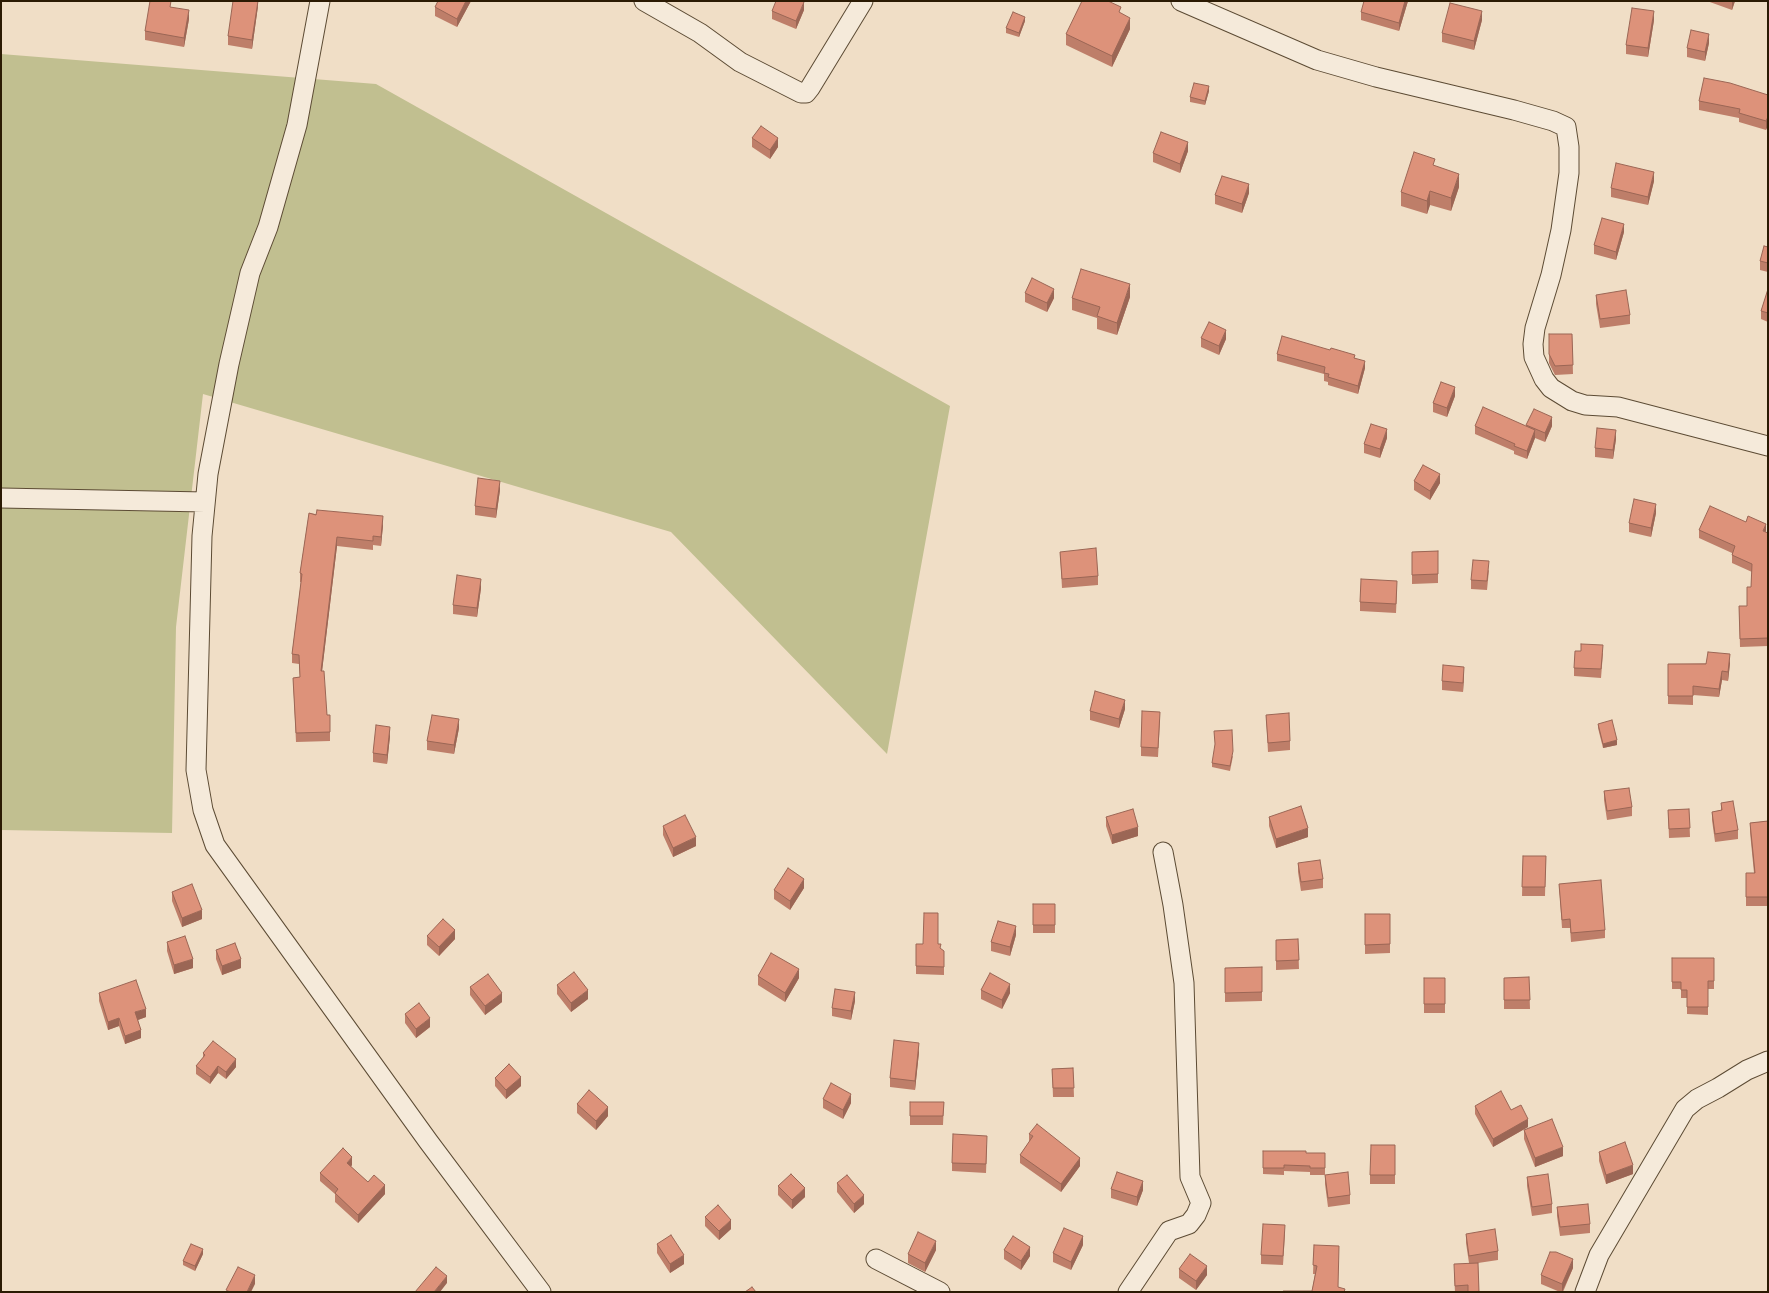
<!DOCTYPE html>
<style>
body{margin:0}
#map{position:relative;width:1769px;height:1293px;overflow:hidden;background:#f0dec6;font-family:"Sorts Mill Goudy",serif}
canvas{display:block}
.frame{position:absolute;inset:0;border:2px solid #2b1a03;pointer-events:none}
</style>
<div id="map">
<canvas width="1769" height="1293"></canvas>
<div class="frame"></div>
</div>
<script>
const context = document.querySelector('canvas').getContext('2d');
context.lineJoin = 'round';
function fillPath(path, color) { context.fillStyle = color; context.fill(path, 'evenodd'); }
const poly = rows => new Path2D(rows.map(r => 'M' + r).join(''));
function trace(path, color, width, dash) { context.strokeStyle = color; context.lineWidth = width; context.lineCap = dash ? 'butt' : 'round'; context.setLineDash(dash || []); context.stroke(path); }
fillPath(poly([
 [1,54,376,84,950,406,887,754,671,532,203,394,176,627,172,833,1,830]
]), '#c1bf90');
const minor = poly([
 [320,1,297,125,268,227,250,273,229,364,208,474,202,536,196,770,203,810,215,845,428,1141,541,1292],
 [644,1,700,33,740,62,801,93,806,93,810,88,863,1],
 [1181,1,1317,60,1376,77,1514,110,1553,121,1566,127,1569,147,1569,173,1561,230,1551,275,1535,328,1533,344,1534,357,1544,379,1551,388,1572,401,1585,405,1618,407,1768,446],
 [1,498,205,502],
 [876,1259,940,1292],
 [1128,1292,1169,1231,1189,1224,1196,1215,1201,1203,1190,1177,1184,983,1173,905,1163,852],
 [1585,1292,1599,1255,1685,1109,1697,1099,1718,1088,1747,1070,1768,1061]
]);
trace(minor, '#5c4b34', 21);
trace(minor, '#f5eada', 19);
fillPath(poly([
 [258,1,258,6,252,49,228,45,228,36],
 [438,1,471,1,457,27,435,16,435,7],
 [1408,1,1399,31,1361,20,1361,12],
 [1707,1,1735,1,1732,10],
 [171,7,189,19,184,47,145,40,145,31],
 [804,10,796,29,772,19,772,11],
 [1121,13,1130,29,1112,67,1066,45,1066,34],
 [1482,20,1474,50,1442,42,1442,33],
 [1654,20,1648,57,1626,54,1626,45],
 [1025,21,1019,37,1006,33,1006,28],
 [1709,43,1705,61,1687,57,1687,48],
 [1209,91,1205,105,1190,102,1190,97],
 [1768,95,1766,130,1739,122,1739,118,1699,110,1699,101],
 [752,138,778,147,770,159,752,147],
 [1188,151,1180,173,1153,162,1153,153],
 [1435,166,1459,187,1451,211,1430,205,1427,214,1401,206,1401,192],
 [1654,181,1648,205,1611,197,1611,188],
 [1249,193,1242,213,1215,204,1215,195],
 [1624,232,1616,260,1594,254,1594,245],
 [1768,247,1768,272,1760,270,1760,261],
 [1768,289,1768,322,1761,319,1761,311],
 [1025,293,1054,298,1047,312,1025,302],
 [1596,295,1630,315,1630,324,1600,328,1596,304],
 [1130,297,1117,335,1097,329,1097,318,1072,310,1072,298],
 [1549,334,1572,334,1573,374,1555,375,1549,363],
 [1201,338,1226,339,1219,355,1201,347],
 [1277,354,1355,358,1365,368,1358,394,1328,385,1328,382,1324,381,1324,374,1277,361],
 [1455,396,1447,417,1433,412,1433,403],
 [1526,425,1552,426,1545,442,1535,438,1527,459,1514,454,1514,451,1475,434,1475,426,1526,427],
 [1387,438,1380,458,1364,453,1364,444],
 [1616,439,1613,459,1595,457,1595,448],
 [1414,481,1440,483,1430,500,1414,490],
 [500,490,496,518,475,515,475,506],
 [309,513,383,525,381,546,373,545,373,550,337,546,322,671,327,715,330,715,330,741,296,742,293,678,300,677,299,664,292,663,292,654,301,582,300,582,300,573],
 [1656,513,1651,537,1629,532,1629,523],
 [1699,530,1766,532,1768,646,1740,647,1739,606,1747,606,1751,587,1752,572,1732,563,1732,553,1699,538],
 [1438,551,1438,583,1412,584,1412,552],
 [1060,552,1098,576,1098,585,1062,588],
 [1489,570,1487,590,1471,589,1471,580],
 [481,588,477,617,453,614,453,605],
 [1397,590,1396,613,1360,611,1360,602],
 [1603,653,1601,678,1574,676,1574,668],
 [1730,663,1728,681,1722,680,1719,697,1693,695,1693,705,1668,704,1668,664],
 [1464,675,1463,692,1442,690,1442,681],
 [1125,709,1119,728,1090,720,1090,711],
 [1266,715,1290,741,1290,750,1268,752],
 [1160,720,1158,757,1141,756,1141,747],
 [1598,724,1617,745,1603,748,1598,728],
 [459,728,454,754,427,750,427,741],
 [390,736,387,764,373,762,373,753],
 [1233,756,1230,771,1212,767,1212,763],
 [1604,791,1632,807,1632,816,1607,820,1604,800],
 [1721,803,1738,830,1738,839,1715,842,1712,820,1712,812,1721,810],
 [1689,809,1690,837,1669,838,1668,810],
 [1106,817,1138,836,1112,844,1106,826],
 [1269,817,1308,837,1276,848,1269,826],
 [1768,821,1768,906,1746,906,1746,873,1754,873,1750,832,1750,823],
 [663,826,696,846,673,857,663,835],
 [1523,856,1546,856,1545,896,1522,896],
 [1298,863,1323,879,1323,888,1301,891,1298,872],
 [1559,884,1605,930,1605,938,1571,942,1570,928,1562,928],
 [804,888,790,910,774,899,774,890],
 [172,892,202,919,182,927,172,901],
 [1033,904,1055,904,1055,933,1033,933],
 [1365,914,1390,914,1390,953,1365,954],
 [1016,935,1010,956,991,951,991,942],
 [427,936,455,939,439,956,427,945],
 [1298,939,1299,969,1276,970,1276,940],
 [167,942,193,968,174,974,167,951],
 [916,944,938,944,941,949,944,951,944,975,916,974],
 [216,950,241,968,222,975,216,959],
 [1672,958,1714,958,1714,989,1708,989,1708,1015,1687,1014,1687,998,1681,998,1681,989,1672,989],
 [1262,967,1262,1001,1225,1002,1225,968],
 [758,976,799,978,785,1002,758,985],
 [1529,977,1530,1009,1504,1009,1504,978],
 [1424,978,1445,978,1445,1013,1424,1013],
 [557,985,588,999,571,1012,557,994],
 [470,987,502,1002,485,1015,470,995],
 [981,990,1010,993,1002,1009,981,999],
 [99,993,146,1017,138,1020,141,1038,125,1044,119,1026,108,1030,99,1001],
 [855,1001,851,1020,832,1016,832,1008],
 [405,1014,430,1027,416,1038,405,1023],
 [919,1052,915,1090,890,1087,890,1078],
 [203,1053,236,1067,226,1079,218,1073,210,1084,196,1074,196,1066,203,1058],
 [1073,1068,1074,1097,1053,1097,1052,1069],
 [495,1078,521,1086,506,1099,495,1086],
 [823,1099,851,1103,843,1119,823,1108],
 [910,1102,944,1102,943,1125,910,1125],
 [577,1104,608,1116,596,1130,577,1113],
 [1475,1106,1511,1110,1528,1127,1493,1147,1475,1114],
 [1524,1130,1563,1156,1535,1167,1524,1139],
 [1029,1134,1080,1166,1061,1192,1020,1163,1020,1155,1029,1142],
 [987,1145,986,1173,952,1171,952,1163],
 [1395,1145,1395,1184,1370,1184,1370,1175],
 [1263,1151,1306,1153,1325,1153,1325,1175,1310,1175,1310,1172,1284,1171,1284,1175,1263,1174],
 [1599,1152,1633,1174,1606,1184,1599,1161],
 [352,1165,351,1167,368,1182,385,1194,358,1223,335,1202,335,1194,320,1181,320,1173],
 [1325,1175,1350,1195,1350,1204,1328,1207,1325,1184],
 [1527,1177,1552,1204,1552,1213,1532,1216,1527,1186],
 [837,1183,864,1204,854,1213,837,1192],
 [778,1186,805,1197,792,1209,778,1195],
 [1111,1189,1143,1190,1137,1206,1111,1198],
 [1557,1207,1590,1224,1590,1233,1560,1236,1557,1216],
 [705,1217,731,1229,719,1240,705,1226],
 [1285,1234,1283,1265,1261,1264,1261,1255],
 [1466,1234,1498,1251,1498,1260,1478,1263,1479,1292,1455,1292,1454,1273,1469,1263,1466,1243],
 [657,1244,684,1264,670,1273,657,1253],
 [1083,1245,1071,1270,1053,1262,1053,1253],
 [1314,1245,1338,1287,1345,1292,1312,1291,1315,1274,1313,1274],
 [936,1250,925,1272,908,1263,908,1254],
 [1004,1250,1030,1256,1021,1270,1004,1259],
 [203,1254,195,1271,183,1265,183,1261],
 [1573,1268,1563,1292,1560,1292,1541,1284,1541,1275],
 [1179,1269,1207,1275,1196,1290,1179,1278]
]), '#be7e69');
fillPath(poly([
 [258,1,258,6,252,49,252,40],
 [466,1,471,1,457,27,457,19],
 [1405,1,1408,1,1399,31,1399,23],
 [1732,1,1735,1,1732,10],
 [804,2,804,10,796,29,796,21],
 [189,10,189,19,184,47,184,38],
 [1482,11,1482,20,1474,50,1474,41],
 [1654,11,1654,20,1648,57,1648,48],
 [1025,17,1025,21,1019,37,1019,33],
 [1130,18,1130,29,1112,67,1112,56],
 [1709,34,1709,43,1705,61,1705,52],
 [1209,86,1209,91,1205,105,1205,101],
 [1768,117,1768,126,1766,130,1766,121],
 [778,138,778,147,770,159,770,150],
 [1188,142,1188,151,1180,173,1180,164],
 [1654,172,1654,181,1648,205,1648,197],
 [1459,174,1459,187,1451,211,1451,198],
 [1249,184,1249,193,1242,213,1242,204],
 [1430,191,1430,205,1427,214,1427,201],
 [1624,224,1624,232,1616,260,1616,252],
 [1130,284,1130,297,1117,335,1117,323],
 [1054,289,1054,298,1047,312,1047,303],
 [1226,330,1226,339,1219,355,1219,346],
 [1365,361,1365,368,1358,394,1358,386],
 [1455,387,1455,396,1447,417,1447,408],
 [1552,417,1552,426,1545,442,1545,433],
 [1387,429,1387,438,1380,458,1380,449],
 [1535,430,1535,438,1527,459,1527,451],
 [1616,430,1616,439,1613,459,1613,450],
 [1440,474,1440,483,1430,500,1430,491],
 [500,481,500,490,496,518,496,509],
 [1656,504,1656,513,1651,537,1651,528],
 [383,516,383,525,381,546,381,537],
 [1766,524,1766,532,1763,531],
 [337,537,337,546,321,680,321,671],
 [481,579,481,588,477,617,477,608],
 [1730,654,1730,663,1728,681,1728,672],
 [1464,667,1464,675,1463,692,1463,683],
 [1722,671,1722,680,1719,697,1719,689],
 [1125,700,1125,709,1119,728,1119,719],
 [459,719,459,728,454,754,454,745],
 [390,727,390,736,387,764,387,755],
 [1617,740,1617,745,1603,748,1603,744],
 [1138,827,1138,836,1112,844,1112,835],
 [1308,828,1308,837,1276,848,1276,839],
 [696,837,696,846,673,857,673,848],
 [804,879,804,888,790,910,790,901],
 [202,910,202,919,182,927,182,918],
 [1016,926,1016,935,1010,956,1010,947],
 [455,930,455,939,439,956,439,947],
 [193,959,193,968,174,974,174,965],
 [241,959,241,968,222,975,222,966],
 [799,969,799,978,785,1002,785,993],
 [1010,984,1010,993,1002,1009,1002,1000],
 [588,990,588,999,571,1012,571,1003],
 [855,992,855,1001,851,1020,851,1011],
 [502,993,502,1002,485,1015,485,1006],
 [146,1009,146,1017,135,1021,135,1012],
 [119,1018,119,1026,108,1030,108,1022],
 [430,1018,430,1027,416,1038,416,1029],
 [141,1030,141,1038,125,1044,125,1036],
 [919,1043,919,1052,915,1090,915,1081],
 [236,1059,236,1067,226,1079,226,1072],
 [218,1066,218,1073,210,1084,210,1077],
 [521,1077,521,1086,506,1099,506,1090],
 [851,1094,851,1103,843,1119,843,1110],
 [608,1107,608,1116,596,1130,596,1121],
 [1528,1119,1528,1127,1493,1147,1493,1139],
 [1563,1147,1563,1156,1535,1167,1535,1158],
 [352,1157,352,1165,347,1171,347,1163],
 [1080,1158,1080,1166,1061,1192,1061,1184],
 [1633,1165,1633,1174,1606,1184,1606,1175],
 [1143,1181,1143,1190,1137,1206,1137,1197],
 [385,1185,385,1194,358,1223,358,1215],
 [805,1188,805,1197,792,1209,792,1200],
 [864,1195,864,1204,854,1213,854,1204],
 [731,1220,731,1229,719,1240,719,1231],
 [1083,1236,1083,1245,1071,1270,1071,1262],
 [936,1241,936,1250,925,1272,925,1263],
 [1030,1247,1030,1256,1021,1270,1021,1261],
 [203,1249,203,1254,195,1271,195,1266],
 [684,1255,684,1264,670,1273,670,1264],
 [1573,1259,1573,1268,1562,1292,1562,1284],
 [1207,1266,1207,1275,1196,1290,1196,1281],
 [255,1275,255,1284,251,1292,247,1292],
 [447,1276,447,1283,440,1292,434,1292]
]), '#9b6655');
const building = poly([
 [150,1,171,1,170,7,189,10,184,38,145,31,150,1],
 [233,1,258,1,252,40,228,36,233,1],
 [438,1,466,1,457,19,435,7,438,1],
 [776,1,802,1,804,2,796,21,772,11,776,1],
 [1082,1,1108,1,1121,7,1119,12,1130,18,1112,56,1066,34,1082,1],
 [1364,1,1405,1,1399,23,1361,12,1364,1],
 [1450,3,1482,11,1474,41,1442,33,1450,3],
 [1632,8,1654,11,1648,48,1626,45,1632,8],
 [1013,12,1025,17,1019,33,1006,28,1013,12],
 [1691,30,1709,34,1705,52,1687,48,1691,30],
 [1704,78,1730,83,1768,95,1768,117,1766,121,1739,113,1740,109,1699,101,1704,78],
 [1194,83,1209,86,1205,101,1190,97,1194,83],
 [761,126,778,138,770,150,752,138,761,126],
 [1161,132,1188,142,1180,164,1153,153,1161,132],
 [1414,152,1435,159,1433,165,1459,174,1451,198,1430,191,1427,201,1401,192,1414,152],
 [1616,163,1654,172,1648,197,1611,188,1616,163],
 [1222,176,1249,184,1242,204,1215,195,1222,176],
 [1602,218,1624,224,1616,252,1594,245,1602,218],
 [1764,246,1768,247,1768,263,1760,261,1764,246],
 [1081,269,1130,284,1117,323,1097,316,1100,307,1072,298,1081,269],
 [1032,278,1054,289,1047,303,1025,293,1032,278],
 [1768,289,1768,313,1761,311,1768,289],
 [1626,290,1630,315,1600,319,1596,295,1626,290],
 [1209,322,1226,330,1219,346,1201,338,1209,322],
 [1549,334,1572,334,1573,365,1555,366,1549,354,1549,334],
 [1282,336,1330,350,1331,348,1355,355,1354,358,1365,361,1358,386,1328,377,1329,374,1324,373,1325,367,1277,354,1282,336],
 [1441,382,1455,387,1447,408,1433,403,1441,382],
 [1483,407,1535,430,1527,451,1514,446,1515,444,1475,426,1483,407],
 [1534,409,1552,417,1545,433,1526,425,1534,409],
 [1371,424,1387,429,1380,449,1364,444,1371,424],
 [1597,428,1616,430,1613,450,1595,448,1597,428],
 [1423,465,1440,474,1430,491,1414,481,1423,465],
 [478,478,500,481,496,509,475,506,478,478],
 [1634,499,1656,504,1651,528,1629,523,1634,499],
 [1710,506,1746,522,1748,516,1766,524,1763,531,1768,533,1768,638,1740,639,1739,606,1747,606,1747,587,1751,587,1752,564,1732,555,1735,546,1699,530,1710,506],
 [317,510,383,516,381,537,373,536,373,541,337,537,321,671,324,671,327,715,330,715,330,732,296,733,293,678,300,677,299,655,292,654,302,574,300,573,309,513,316,515,317,510],
 [1096,548,1098,576,1062,579,1060,552,1096,548],
 [1438,551,1438,574,1412,575,1412,552,1438,551],
 [1473,560,1489,561,1487,581,1471,580,1473,560],
 [457,575,481,579,477,608,453,605,457,575],
 [1361,579,1397,581,1396,604,1360,602,1361,579],
 [1581,644,1603,645,1601,669,1574,668,1575,651,1581,651,1581,644],
 [1708,652,1730,654,1728,672,1722,671,1719,689,1693,686,1693,696,1668,696,1668,664,1706,664,1708,652],
 [1443,665,1464,667,1463,683,1442,681,1443,665],
 [1095,691,1125,700,1119,719,1090,711,1095,691],
 [1142,711,1160,712,1158,748,1141,747,1142,711],
 [1289,713,1290,741,1268,743,1266,715,1289,713],
 [432,715,459,719,454,745,427,741,432,715],
 [1612,720,1617,740,1603,744,1598,724,1612,720],
 [376,725,390,727,387,755,373,753,376,725],
 [1232,730,1233,751,1230,766,1212,763,1215,744,1214,731,1232,730],
 [1629,788,1632,807,1607,811,1604,791,1629,788],
 [1733,801,1738,830,1715,834,1712,812,1722,810,1721,803,1733,801],
 [1301,806,1308,828,1276,839,1269,817,1301,806],
 [1133,809,1138,827,1112,835,1106,817,1133,809],
 [1689,809,1690,828,1669,829,1668,810,1689,809],
 [685,815,696,837,673,848,663,826,685,815],
 [1768,821,1768,897,1746,897,1746,873,1755,873,1750,823,1768,821],
 [1523,856,1546,856,1545,887,1522,887,1523,856],
 [1320,860,1323,879,1301,882,1298,863,1320,860],
 [788,868,804,879,790,901,774,890,788,868],
 [1601,880,1605,930,1571,933,1570,919,1562,920,1559,884,1601,880],
 [192,884,202,910,182,918,172,892,192,884],
 [1033,904,1055,904,1055,925,1033,925,1033,904],
 [924,913,938,913,938,944,941,944,940,948,944,951,944,967,916,966,916,944,923,944,924,913],
 [1365,914,1390,914,1390,944,1365,945,1365,914],
 [443,919,455,930,439,947,427,936,443,919],
 [998,921,1016,926,1010,947,991,942,998,921],
 [185,936,193,959,174,965,167,942,185,936],
 [1298,939,1299,960,1276,961,1276,940,1298,939],
 [235,943,241,959,222,966,216,950,235,943],
 [771,953,799,969,785,993,758,976,771,953],
 [1672,958,1714,958,1714,981,1708,981,1708,1007,1687,1007,1687,990,1681,990,1681,982,1672,982,1672,958],
 [1262,967,1262,992,1225,993,1225,968,1262,967],
 [574,972,588,990,571,1003,557,985,574,972],
 [990,973,1010,984,1002,1000,981,990,990,973],
 [488,974,502,993,485,1006,470,987,488,974],
 [1529,977,1530,1000,1504,1000,1504,978,1529,977],
 [1424,978,1445,978,1445,1004,1424,1004,1424,978],
 [136,980,146,1009,135,1012,141,1030,125,1036,119,1018,108,1022,99,993,136,980],
 [835,989,855,992,851,1011,832,1008,835,989],
 [419,1003,430,1018,416,1029,405,1014,419,1003],
 [894,1040,919,1043,915,1081,890,1078,894,1040],
 [213,1041,236,1059,226,1072,218,1066,210,1077,196,1066,205,1055,203,1053,213,1041],
 [509,1064,521,1077,506,1090,495,1078,509,1064],
 [1073,1068,1074,1088,1053,1088,1052,1069,1073,1068],
 [831,1083,851,1094,843,1110,823,1099,831,1083],
 [589,1090,608,1107,596,1121,577,1104,589,1090],
 [1501,1091,1511,1110,1521,1105,1528,1119,1493,1139,1475,1106,1501,1091],
 [910,1102,944,1102,943,1116,910,1116,910,1102],
 [1552,1119,1563,1147,1535,1158,1524,1130,1552,1119],
 [1037,1124,1080,1158,1061,1184,1020,1155,1033,1136,1029,1134,1037,1124],
 [953,1134,987,1136,986,1164,952,1163,953,1134],
 [1625,1142,1633,1165,1606,1175,1599,1152,1625,1142],
 [1371,1145,1395,1145,1395,1175,1370,1175,1371,1145],
 [343,1148,352,1157,347,1163,368,1182,374,1175,385,1185,358,1215,335,1193,338,1189,320,1173,343,1148],
 [1263,1151,1306,1151,1306,1153,1325,1153,1325,1168,1310,1168,1310,1166,1284,1165,1284,1168,1263,1168,1263,1151],
 [1117,1172,1143,1181,1137,1197,1111,1189,1117,1172],
 [1348,1172,1350,1195,1328,1198,1325,1175,1348,1172],
 [791,1174,805,1188,792,1200,778,1186,791,1174],
 [1548,1174,1552,1204,1532,1207,1527,1177,1548,1174],
 [847,1175,864,1195,854,1204,837,1183,847,1175],
 [1588,1204,1590,1224,1560,1227,1557,1207,1588,1204],
 [718,1205,731,1220,719,1231,705,1217,718,1205],
 [1263,1224,1285,1225,1283,1256,1261,1255,1263,1224],
 [1064,1228,1083,1236,1071,1262,1053,1253,1064,1228],
 [1495,1229,1498,1251,1469,1256,1466,1234,1495,1229],
 [918,1232,936,1241,925,1263,908,1254,918,1232],
 [671,1235,684,1255,670,1264,657,1244,671,1235],
 [1013,1236,1030,1247,1021,1261,1004,1250,1013,1236],
 [191,1244,203,1249,195,1266,183,1261,191,1244],
 [1314,1245,1339,1246,1338,1287,1345,1289,1344,1292,1283,1292,1283,1291,1312,1291,1317,1266,1313,1265,1314,1245],
 [1550,1252,1556,1252,1573,1259,1562,1284,1541,1275,1550,1252],
 [1190,1254,1207,1266,1196,1281,1179,1269,1190,1254],
 [1478,1263,1479,1292,1468,1292,1468,1285,1455,1286,1454,1264,1478,1263],
 [238,1267,255,1275,247,1292,230,1292,226,1290,238,1267],
 [436,1267,447,1276,434,1292,415,1292,436,1267],
 [752,1287,756,1292,745,1292,752,1287]
]);
fillPath(building, '#dd927a');
trace(building, '#9b6655', 1);
</script>
